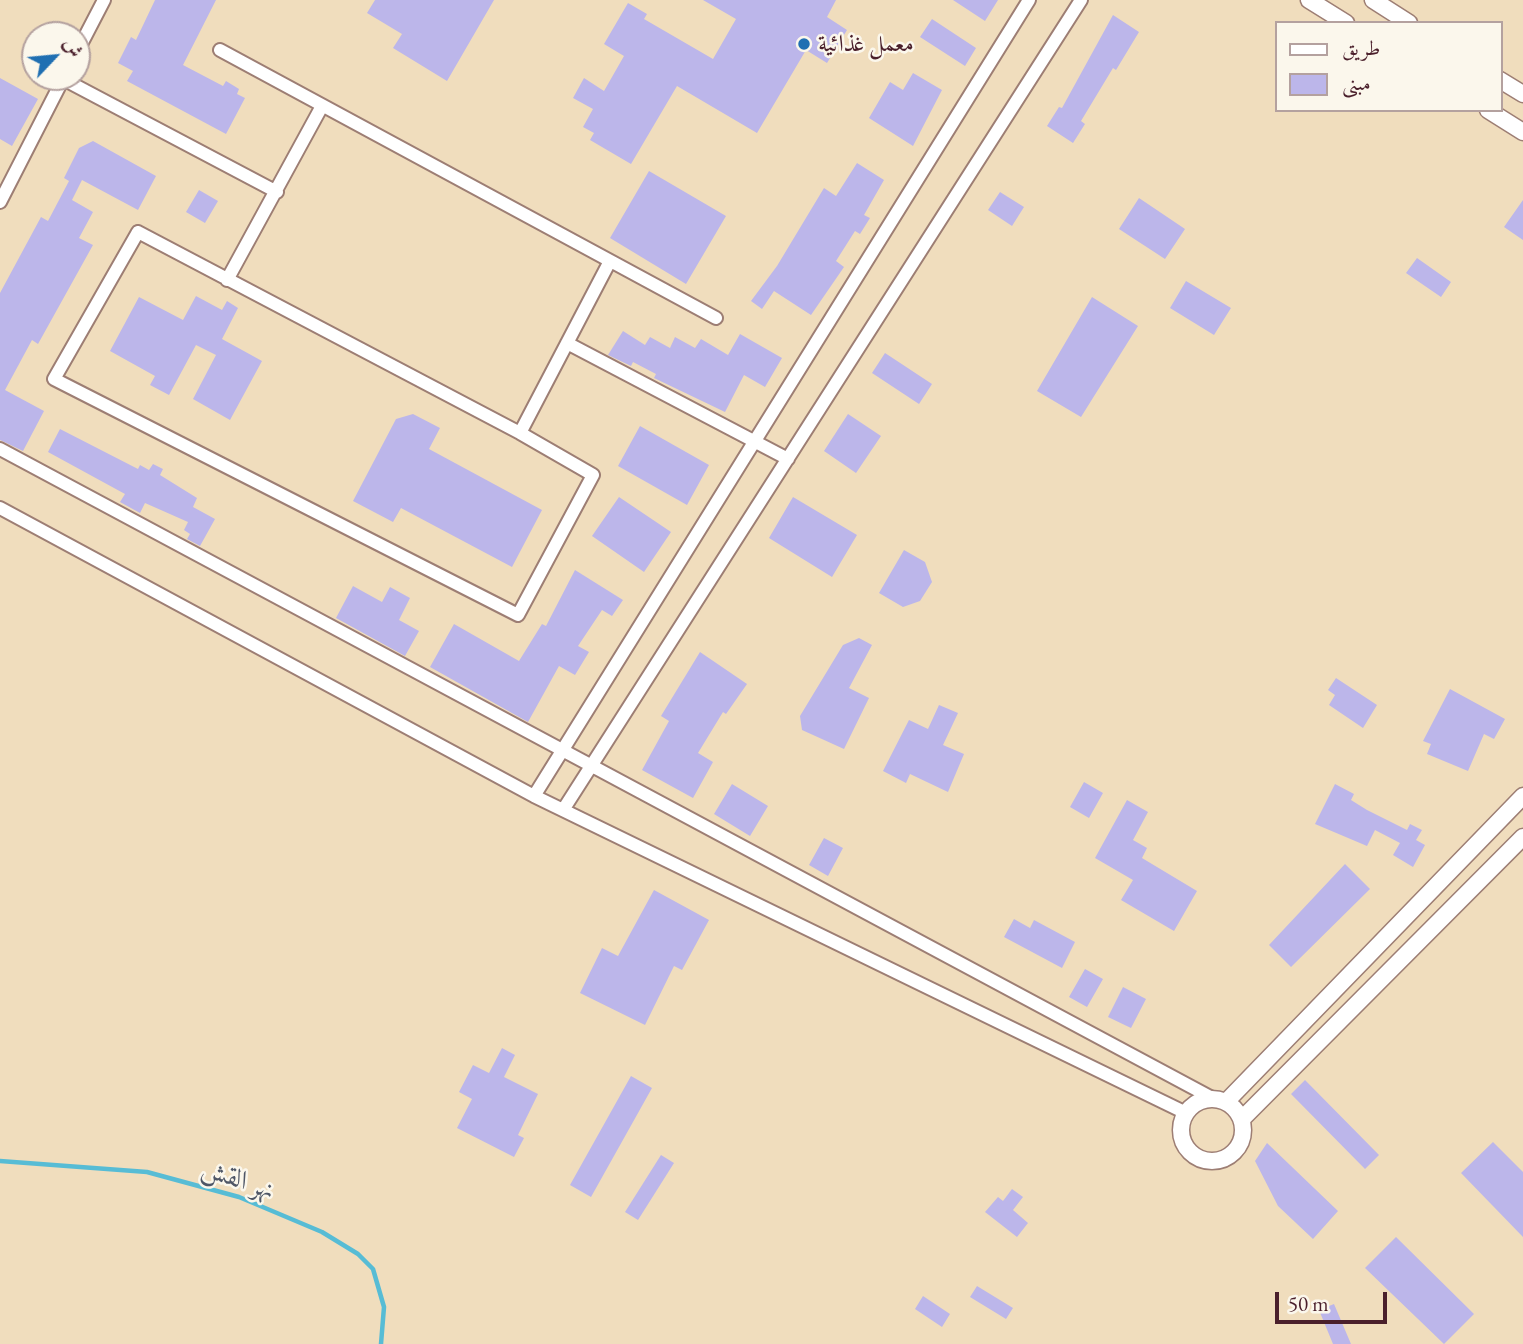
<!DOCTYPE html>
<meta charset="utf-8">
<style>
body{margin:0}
#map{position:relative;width:1523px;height:1344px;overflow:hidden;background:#f0ddbd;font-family:"EB Garamond",Amiri,serif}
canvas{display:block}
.legend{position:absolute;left:1275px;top:21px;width:228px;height:91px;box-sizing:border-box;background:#fbf7ec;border:2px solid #b4a19f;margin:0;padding:9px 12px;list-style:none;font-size:21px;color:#4a1f2b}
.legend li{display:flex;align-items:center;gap:14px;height:35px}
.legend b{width:35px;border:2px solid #b4a19f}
.north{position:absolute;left:21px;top:21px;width:70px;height:70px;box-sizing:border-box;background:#fbf7ec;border:2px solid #b4a19f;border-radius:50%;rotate:64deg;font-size:19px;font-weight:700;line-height:28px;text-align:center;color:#4a1f2b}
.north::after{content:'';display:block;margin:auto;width:24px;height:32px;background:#1f6fb2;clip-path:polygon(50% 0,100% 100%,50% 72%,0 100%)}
.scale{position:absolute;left:1275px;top:1292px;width:112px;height:32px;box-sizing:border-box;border:4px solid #4a1f2b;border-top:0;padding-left:9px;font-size:21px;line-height:24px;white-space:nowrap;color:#4a1f2b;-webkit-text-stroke:5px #fbf7ec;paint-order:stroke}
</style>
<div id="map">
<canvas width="1523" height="1344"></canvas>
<ul class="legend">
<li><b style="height:9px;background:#fff"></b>طريق</li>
<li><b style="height:19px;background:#bcb6ea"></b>مبنى</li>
</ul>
<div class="north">ش</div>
<div class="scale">50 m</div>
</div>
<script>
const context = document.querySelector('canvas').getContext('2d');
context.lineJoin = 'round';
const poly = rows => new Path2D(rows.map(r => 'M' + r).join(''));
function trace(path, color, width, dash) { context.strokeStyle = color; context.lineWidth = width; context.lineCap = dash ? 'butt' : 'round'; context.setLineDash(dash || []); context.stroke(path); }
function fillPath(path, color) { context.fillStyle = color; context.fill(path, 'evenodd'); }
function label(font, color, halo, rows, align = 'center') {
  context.font = font + ' "EB Garamond",Amiri,serif'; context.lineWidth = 5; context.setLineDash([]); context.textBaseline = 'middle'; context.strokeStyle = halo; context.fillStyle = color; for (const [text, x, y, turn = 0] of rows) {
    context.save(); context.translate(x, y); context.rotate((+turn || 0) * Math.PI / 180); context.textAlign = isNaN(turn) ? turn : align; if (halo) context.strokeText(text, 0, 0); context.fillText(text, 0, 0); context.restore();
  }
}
trace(poly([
 [0,1161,147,1172,239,1197,322,1232,358,1254,373,1269,384,1307,381,1344]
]), '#57bcd5', 4.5);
fillPath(poly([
 [155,0,216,0,183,65,223,86,226,81,239,89,237,94,245,98,226,134,127,81,133,71,118,63,131,37,136,40],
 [375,0,494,0,447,81,393,48,402,34,367,13],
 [703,0,836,0,827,17,847,30,827,63,806,50,757,133,677,86,631,164,590,140,594,133,583,127,593,109,573,98,584,78,604,91,624,56,604,44,628,3,647,14,644,19,713,59,736,19],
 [953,0,998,0,985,21],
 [1113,15,1139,32,1116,70,1113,68,1081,121,1085,124,1073,143,1047,126,1059,107,1062,108],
 [932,19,976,48,965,66,920,37],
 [913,73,942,90,913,146,869,118,890,82,903,90],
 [0,78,38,99,12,146,0,139],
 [93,141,156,176,138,210,82,180,72,200,93,212,79,238,93,245,38,344,32,340,5,390,44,411,23,451,0,440,0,293,41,217,48,221,69,181,64,178,79,148],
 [857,163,884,180,864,215,870,218,860,234,855,231,836,261,844,267,811,315,774,291,762,309,751,301,777,266,824,188,836,196],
 [649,171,726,216,686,284,610,238],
 [199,190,218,201,205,223,186,212],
 [1000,192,1024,207,1012,226,988,210],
 [1139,198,1185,229,1165,259,1119,229],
 [1523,200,1523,240,1504,227],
 [1417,258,1451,282,1441,297,1406,273],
 [1186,281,1231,308,1214,335,1170,308],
 [196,296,222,310,227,301,238,308,222,339,262,361,230,420,193,399,216,355,196,345,169,395,150,385,155,376,110,351,139,297,183,320],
 [1092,297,1138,326,1081,417,1037,391],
 [623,331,645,345,650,337,670,348,675,337,695,348,701,339,728,355,740,334,782,358,765,387,744,375,725,412,654,378,656,374,633,362,631,366,608,355],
 [885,353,932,384,919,404,872,373],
 [413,414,440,428,429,449,542,510,512,567,401,508,393,522,353,501,396,419],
 [848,414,881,436,856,473,824,451],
 [640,426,709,465,687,505,618,466],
 [60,429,138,469,140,465,149,470,153,464,163,469,160,475,197,498,193,507,215,519,200,546,187,539,190,534,184,530,188,522,145,503,140,513,120,502,125,494,48,452],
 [619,497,671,532,644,572,592,536],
 [793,497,857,535,832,577,769,538],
 [904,550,925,562,932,582,920,601,903,607,879,593],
 [575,570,623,600,612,616,602,610,578,646,589,652,575,675,559,666,528,722,430,667,454,624,519,661,542,624,546,626],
 [353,586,382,602,390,587,410,598,399,620,419,631,405,656,336,618],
 [859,638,872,645,849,688,869,698,844,749,802,730,800,716,843,645],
 [700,652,747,684,726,714,723,712,698,753,713,762,693,798,642,770,669,721,661,716],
 [1336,678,1377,705,1363,728,1329,705,1335,695,1328,690],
 [1450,689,1505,719,1494,739,1484,734,1468,771,1427,754,1431,744,1423,741],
 [939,705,958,713,943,745,964,754,948,792,910,774,906,783,883,771,909,720,928,729],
 [1084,782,1103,793,1089,818,1070,807],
 [732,784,768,806,750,836,714,814],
 [1335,784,1354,794,1351,800,1367,810,1407,830,1410,824,1422,830,1416,840,1425,845,1413,867,1393,855,1400,843,1375,830,1367,846,1315,824],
 [1127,800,1148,812,1133,840,1147,848,1142,858,1197,891,1174,931,1121,900,1133,880,1095,858],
 [824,838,843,848,828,876,809,865],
 [1345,864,1370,889,1291,967,1269,945],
 [654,890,709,920,682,970,674,966,645,1025,580,993,602,948,618,956],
 [1014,919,1030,928,1034,920,1075,942,1062,968,1004,937],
 [1085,969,1103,979,1087,1007,1069,997],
 [1123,987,1146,999,1131,1028,1108,1017],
 [502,1048,515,1055,504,1077,538,1094,518,1135,524,1138,514,1157,457,1128,472,1099,459,1092,473,1065,489,1073],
 [631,1076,652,1088,591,1197,570,1185],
 [1305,1080,1379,1155,1365,1169,1291,1094],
 [1493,1142,1523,1172,1523,1237,1461,1173],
 [1267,1143,1338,1211,1313,1239,1278,1206,1255,1161],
 [661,1155,674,1163,638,1220,625,1212],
 [1012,1189,1023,1197,1013,1210,1028,1223,1017,1237,985,1212,998,1197,1003,1201],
 [1396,1237,1474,1314,1444,1344,1365,1268],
 [977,1286,1013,1308,1006,1319,970,1297],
 [923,1296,950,1314,942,1327,915,1309],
 [1334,1304,1351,1344,1333,1344,1319,1310]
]), '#bcb6ea');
const minor = poly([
 [220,50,716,318],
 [77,52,104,0],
 [63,79,277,192],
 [0,202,64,77],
 [138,232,520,433,593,475,518,615,54,379,138,232],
 [227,280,322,106],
 [567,343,788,459],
 [520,433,610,261],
 [0,449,1214,1099],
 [0,508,534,796,1186,1113],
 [534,796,1029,0],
 [563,810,1081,0]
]);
const tertiary = poly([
 [1309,0,1346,23],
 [1373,0,1409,23],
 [1500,80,1523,94],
 [1488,110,1523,132],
 '1181 1130a31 31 0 1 1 62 0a31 31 0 1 1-62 0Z',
 [1226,1102,1523,796],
 [1242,1119,1523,837]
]);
trace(minor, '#9d7e74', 16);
trace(tertiary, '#9d7e74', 19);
trace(minor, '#fff', 12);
trace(tertiary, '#fff', 16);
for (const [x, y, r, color] of [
 [804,44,7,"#1f6fb2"]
]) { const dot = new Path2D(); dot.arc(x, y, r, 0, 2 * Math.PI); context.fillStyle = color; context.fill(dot); trace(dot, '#fbf7ec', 2.5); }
label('24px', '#4a1f2b', '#fbf7ec', [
 ["معمل غذائية",818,44]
], 'left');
label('italic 26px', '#4f5666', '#fbf7ec', [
 ["نهر القش",238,1180,19]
]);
</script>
